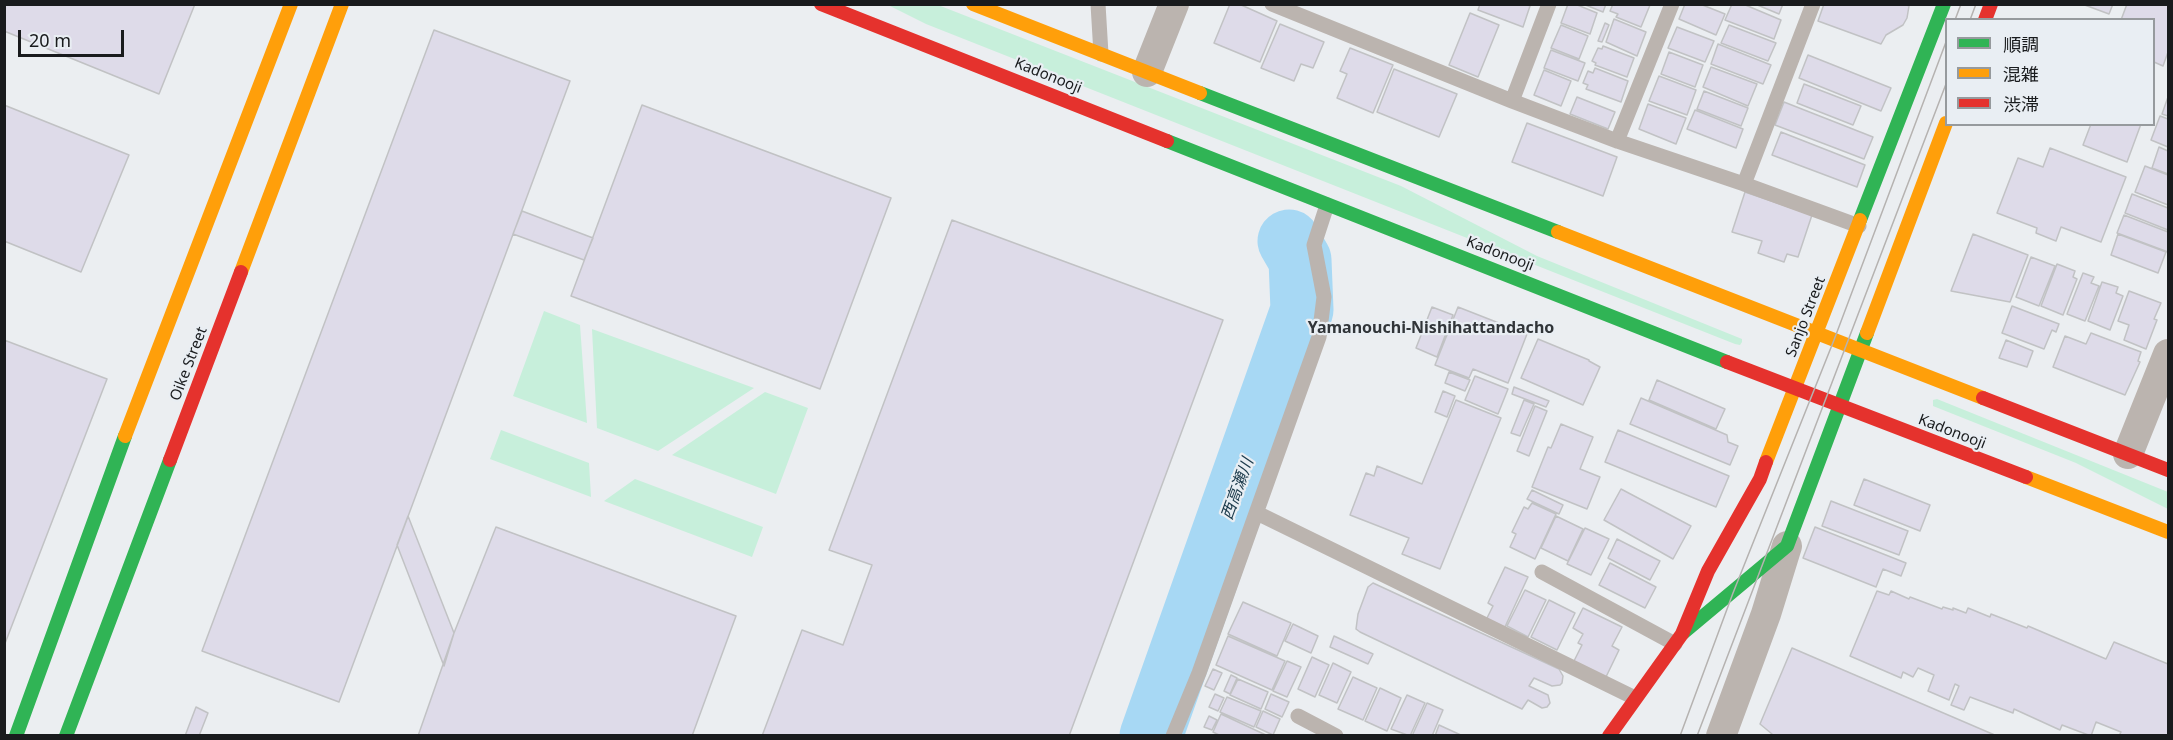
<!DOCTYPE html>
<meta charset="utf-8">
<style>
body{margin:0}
#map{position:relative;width:2173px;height:740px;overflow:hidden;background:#ebeef1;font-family:"Noto Sans","Noto Sans JP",sans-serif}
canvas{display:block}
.frame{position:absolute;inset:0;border:6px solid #191b1d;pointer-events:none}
.legend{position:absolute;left:1945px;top:18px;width:210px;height:108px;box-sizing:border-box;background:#e9eef3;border:2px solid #969a9d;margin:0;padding:8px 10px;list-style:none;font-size:18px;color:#191b1d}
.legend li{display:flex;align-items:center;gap:12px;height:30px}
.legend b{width:30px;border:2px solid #969a9d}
.scale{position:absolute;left:18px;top:30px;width:106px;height:27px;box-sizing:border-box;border:3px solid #191b1d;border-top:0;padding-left:8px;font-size:18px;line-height:21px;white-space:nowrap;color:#191b1d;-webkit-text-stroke:4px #e9eef3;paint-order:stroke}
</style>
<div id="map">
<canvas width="2173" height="740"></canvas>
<div class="frame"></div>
<ul class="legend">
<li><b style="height:8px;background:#30b455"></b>順調</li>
<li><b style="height:8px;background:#ff9f0a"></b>混雑</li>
<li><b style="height:8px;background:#e5322d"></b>渋滞</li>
</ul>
<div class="scale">20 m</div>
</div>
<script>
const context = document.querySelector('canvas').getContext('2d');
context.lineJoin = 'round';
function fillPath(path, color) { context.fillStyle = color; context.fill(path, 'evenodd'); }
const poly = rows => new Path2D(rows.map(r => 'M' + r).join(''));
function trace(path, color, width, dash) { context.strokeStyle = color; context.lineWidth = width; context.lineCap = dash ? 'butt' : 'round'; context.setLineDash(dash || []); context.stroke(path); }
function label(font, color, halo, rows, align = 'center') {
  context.font = font + ' "Noto Sans","Noto Sans JP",sans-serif'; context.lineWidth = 4.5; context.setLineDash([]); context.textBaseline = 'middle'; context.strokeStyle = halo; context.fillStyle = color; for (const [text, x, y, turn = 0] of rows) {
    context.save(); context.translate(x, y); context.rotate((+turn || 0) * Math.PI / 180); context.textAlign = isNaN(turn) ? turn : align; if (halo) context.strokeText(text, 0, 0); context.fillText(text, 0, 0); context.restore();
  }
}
fillPath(poly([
 [888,5,938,5,1401,186,1537,256,1742,339,1742,342,1740,345,1735,344,926,24],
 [544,311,580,325,587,423,513,396],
 [592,329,754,388,658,451,597,428],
 [765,392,808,408,776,494,672,455],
 [1937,399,2168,492,2168,509,2076,463,1933,406,1933,400],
 [501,430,589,463,591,497,490,459],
 [635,479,763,527,752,557,604,501]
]), '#c7efdb');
trace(poly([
 [1151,736,1302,310,1300,260,1289,241]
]), '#a7d8f4', 63);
const building = poly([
 [4,4,195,4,159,94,4,31,4,4],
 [1230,4,1239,4,1277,21,1260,62,1214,43,1230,4],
 [1480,4,1526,4,1530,6,1523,27,1478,10,1480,4],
 [1568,4,1575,4,1597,13,1590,34,1561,23,1568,4],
 [1583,4,1606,4,1603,12,1583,4],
 [1613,4,1648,4,1650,5,1641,27,1616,17,1618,14,1610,11,1613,4],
 [1685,4,1700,4,1725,14,1716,35,1679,19,1685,4],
 [1732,4,1743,4,1781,20,1774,39,1725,20,1732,4],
 [1755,4,1783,4,1779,14,1755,4],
 [1824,4,1905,4,1909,6,1907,18,1903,25,1886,35,1881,44,1818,21,1824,4],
 [2082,4,2113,4,2109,14,2082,4],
 [2127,4,2168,4,2168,52,2163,66,2154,62,2154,20,2121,20,2127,4],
 [1470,13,1499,25,1478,77,1449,65,1470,13],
 [1614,19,1646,32,1637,56,1606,42,1614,19],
 [1605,23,1609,25,1602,42,1598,41,1605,23],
 [1280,24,1324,42,1313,68,1301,64,1294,81,1261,68,1280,24],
 [1561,25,1588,36,1579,59,1551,48,1561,25],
 [1729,25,1776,43,1768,61,1721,43,1729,25],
 [1677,27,1714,41,1705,62,1668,48,1677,27],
 [434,30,570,81,339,702,202,651,434,30],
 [1718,44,1771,65,1763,84,1711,64,1718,44],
 [1603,46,1634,58,1627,77,1595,65,1596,63,1592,61,1598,48,1602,49,1603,46],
 [1350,48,1393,65,1373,113,1337,98,1347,74,1340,71,1350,48],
 [1551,50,1585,63,1578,81,1544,68,1551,50],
 [1669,52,1703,65,1695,87,1661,74,1669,52],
 [1808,55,1891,88,1881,111,1799,78,1808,55],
 [1711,67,1757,84,1748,106,1703,87,1711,67],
 [1595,68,1628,81,1621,102,1586,89,1588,85,1583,83,1588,71,1593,73,1595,68],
 [1394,69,1457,94,1439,137,1377,112,1394,69],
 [1544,70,1571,81,1561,106,1534,95,1544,70],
 [1659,76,1696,90,1687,115,1649,101,1659,76],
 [1804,84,1861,106,1853,125,1797,103,1804,84],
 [1704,91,1748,108,1741,126,1697,109,1704,91],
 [1577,97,1615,112,1608,129,1570,114,1577,97],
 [2168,97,2168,116,2162,114,2168,97],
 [1784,102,1873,137,1864,159,1775,125,1784,102],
 [1648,104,1686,118,1676,144,1639,129,1648,104],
 [4,105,129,155,81,272,4,241,4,105],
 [642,105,891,198,820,389,571,296,642,105],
 [1695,110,1743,129,1736,148,1687,129,1695,110],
 [2160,116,2168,119,2168,147,2151,140,2160,116],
 [1527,123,1617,157,1603,196,1512,162,1527,123],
 [2091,124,2141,124,2127,162,2083,145,2091,124],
 [1781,132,1865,165,1857,187,1772,155,1781,132],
 [2159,147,2168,151,2168,174,2152,168,2159,147],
 [2050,148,2126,177,2101,242,2061,227,2056,241,2036,233,2037,228,1997,213,2018,158,2043,167,2050,148],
 [2145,166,2168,175,2168,205,2135,192,2145,166],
 [1745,192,1812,215,1798,257,1787,254,1784,262,1758,253,1762,241,1732,232,1745,192],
 [2132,194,2168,208,2168,230,2125,213,2132,194],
 [522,211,593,238,584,260,513,234,522,211],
 [2124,215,2168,232,2168,252,2117,233,2124,215],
 [952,220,1223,320,1069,736,762,736,802,630,843,645,872,565,829,550,952,220],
 [1973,234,2028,255,2010,302,1951,291,1973,234],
 [2118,234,2166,252,2158,273,2111,255,2118,234],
 [2031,257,2055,266,2039,306,2016,297,2031,257],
 [2057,264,2075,271,2073,277,2077,279,2063,315,2041,306,2057,264],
 [2083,273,2094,277,2091,283,2099,286,2085,321,2067,314,2083,273],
 [2102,282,2118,287,2116,293,2123,296,2110,330,2088,321,2102,282],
 [2129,291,2161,303,2154,319,2157,320,2146,349,2124,340,2129,325,2118,321,2129,291],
 [2012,306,2059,324,2056,332,2052,330,2044,349,2002,333,2012,306],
 [1432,307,1453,315,1437,357,1416,348,1432,307],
 [1458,307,1527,334,1508,383,1473,369,1469,378,1435,365,1458,307],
 [2091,333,2141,352,2138,361,2140,362,2125,395,2053,367,2065,336,2086,344,2091,333],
 [1538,339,1589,360,1589,361,1600,367,1583,405,1521,378,1538,339],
 [4,340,107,379,4,646,4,340],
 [2006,340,2033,351,2027,367,1999,358,2006,340],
 [1449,372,1470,380,1465,391,1445,383,1449,372],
 [1475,376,1508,389,1498,414,1465,400,1475,376],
 [1657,380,1725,409,1716,429,1649,400,1657,380],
 [1514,387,1549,401,1546,407,1512,394,1514,387],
 [1443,391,1455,396,1447,417,1435,412,1443,391],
 [1641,398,1727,435,1728,442,1738,446,1730,465,1630,424,1641,398],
 [1456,400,1501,418,1440,569,1402,554,1409,538,1350,515,1366,473,1374,476,1377,466,1422,484,1456,400],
 [1524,400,1534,404,1520,436,1511,433,1524,400],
 [1535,406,1547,411,1529,456,1517,451,1535,406],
 [1561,424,1593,437,1580,469,1600,477,1587,509,1532,487,1548,447,1551,448,1561,424],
 [1618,430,1729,476,1716,507,1605,462,1618,430],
 [1864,479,1930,505,1920,531,1854,505,1864,479],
 [1621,489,1691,526,1673,559,1604,520,1621,489],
 [1532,490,1563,505,1559,514,1527,499,1532,490],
 [1831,501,1908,531,1899,555,1822,526,1831,501],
 [1532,503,1556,514,1535,559,1510,547,1516,534,1512,532,1524,507,1528,509,1532,503],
 [408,516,454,633,444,666,397,545,408,516],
 [1556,516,1583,529,1568,561,1541,548,1556,516],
 [496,527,736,616,692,736,418,736,454,633,496,527],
 [1815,527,1906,563,1901,576,1883,569,1876,587,1803,558,1815,527],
 [1585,528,1609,539,1591,575,1567,564,1585,528],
 [1617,539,1660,561,1650,580,1608,558,1617,539],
 [1610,563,1656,587,1645,608,1599,585,1610,563],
 [1505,567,1528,577,1504,629,1486,620,1493,606,1488,603,1505,567],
 [1373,583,1559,669,1563,676,1562,683,1560,685,1552,686,1534,678,1529,686,1548,695,1550,703,1547,707,1542,708,1528,700,1522,709,1360,632,1356,629,1358,614,1368,587,1373,583],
 [1525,590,1546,600,1528,637,1507,626,1525,590],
 [1877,591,1889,595,1891,591,1909,599,1910,597,1942,609,1943,607,1953,610,1953,608,1966,613,1968,608,1990,617,1991,614,2027,628,2028,626,2106,659,2114,642,2168,664,2168,736,2119,736,2121,732,2096,722,2091,736,2062,725,2060,730,2014,709,2013,713,1970,697,1964,710,1951,705,1959,686,1955,684,1949,700,1928,691,1934,675,1918,668,1913,677,1903,672,1901,678,1850,656,1877,591],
 [1549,600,1575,613,1557,650,1531,637,1549,600],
 [1243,602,1291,623,1277,656,1228,634,1243,602],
 [1583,608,1622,627,1612,646,1619,650,1605,679,1573,663,1582,645,1578,643,1583,634,1573,628,1583,608],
 [1293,624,1318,636,1311,653,1285,641,1293,624],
 [1228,636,1285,661,1272,690,1216,665,1228,636],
 [1334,636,1373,654,1368,664,1330,647,1334,636],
 [1792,648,1997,736,1772,736,1772,734,1760,724,1792,648],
 [1312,657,1329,665,1315,697,1298,689,1312,657],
 [1287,661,1301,667,1287,697,1273,691,1287,661],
 [1333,663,1351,672,1337,703,1319,695,1333,663],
 [1213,669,1222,673,1214,690,1205,686,1213,669],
 [1231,675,1237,678,1230,694,1224,691,1231,675],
 [1353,677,1377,688,1363,720,1338,709,1353,677],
 [1238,679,1268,692,1261,709,1230,695,1238,679],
 [1380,688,1401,698,1387,731,1365,721,1380,688],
 [1215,694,1224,698,1218,711,1209,707,1215,694],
 [1271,694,1289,702,1282,717,1265,709,1271,694],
 [1407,695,1425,703,1410,736,1391,729,1407,695],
 [1227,697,1261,711,1254,727,1220,712,1227,697],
 [1427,703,1443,710,1432,736,1412,736,1427,703],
 [196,707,208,713,199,736,185,736,196,707],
 [1263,711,1280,719,1273,735,1256,727,1263,711],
 [1221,714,1268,736,1221,736,1213,732,1221,714],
 [1209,716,1217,720,1212,730,1204,727,1209,716],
 [1439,725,1463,736,1435,736,1439,725]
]);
fillPath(building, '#dedbe9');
trace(building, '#c1c2c4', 1.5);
trace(poly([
 [1098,4,1101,54],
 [1272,4,1512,101],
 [1549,4,1512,101,1617,141,1744,184,1859,226],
 [1617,141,1672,4],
 [1744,184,1813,4],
 [1257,513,1635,698],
 [1542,572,1675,644],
 [1298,716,1336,736],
 [1173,736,1199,673,1319,337,1324,297,1314,245,1327,205]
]), '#bbb4af', 15);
trace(poly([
 [1147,72,1174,4],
 [2128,454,2168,354],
 [1721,736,1766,614,1787,546]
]), '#bbb4af', 30);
trace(poly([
 [1200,93,1558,232],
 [1167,141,1727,362],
 [1860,220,1944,4],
 [1683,633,1787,546,1867,333],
 [16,736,125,436],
 [66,736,170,460]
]), '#30b455', 14);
trace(poly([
 [973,4,1200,93],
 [1558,232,1983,398],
 [241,272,342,4],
 [1867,333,1946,123],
 [125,436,291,4],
 [1766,462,1860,220],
 [2026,477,2168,532]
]), '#ff9f0a', 14);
trace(poly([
 [821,4,1167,141],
 [1985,20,1991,4],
 [1727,362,2026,477],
 [1983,398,2168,470],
 [170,460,241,272],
 [1609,736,1682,634,1708,571,1760,479,1766,462]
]), '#e5322d', 14);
trace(poly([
 [1955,20,1961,4],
 [1970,20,1976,4],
 [1680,736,1733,593,1834,340,1946,42],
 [1697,736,1946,84]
]), '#b5b2b0', 1.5);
label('15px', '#191b1d', '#e9eef3', [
 ["Kadonooji",1048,76,22],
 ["Kadonooji",1500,254,21],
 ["Sanjo Street",1806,317,-69],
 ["Oike Street",189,364,-69],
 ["Kadonooji",1952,432,21]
]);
label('bold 16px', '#313539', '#e9eef3', [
 ["Yamanouchi-Nishihattandacho",1431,328]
]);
label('italic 16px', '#1a394a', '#e9eef3', [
 ["西高瀬川",1238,489,-70]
]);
</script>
